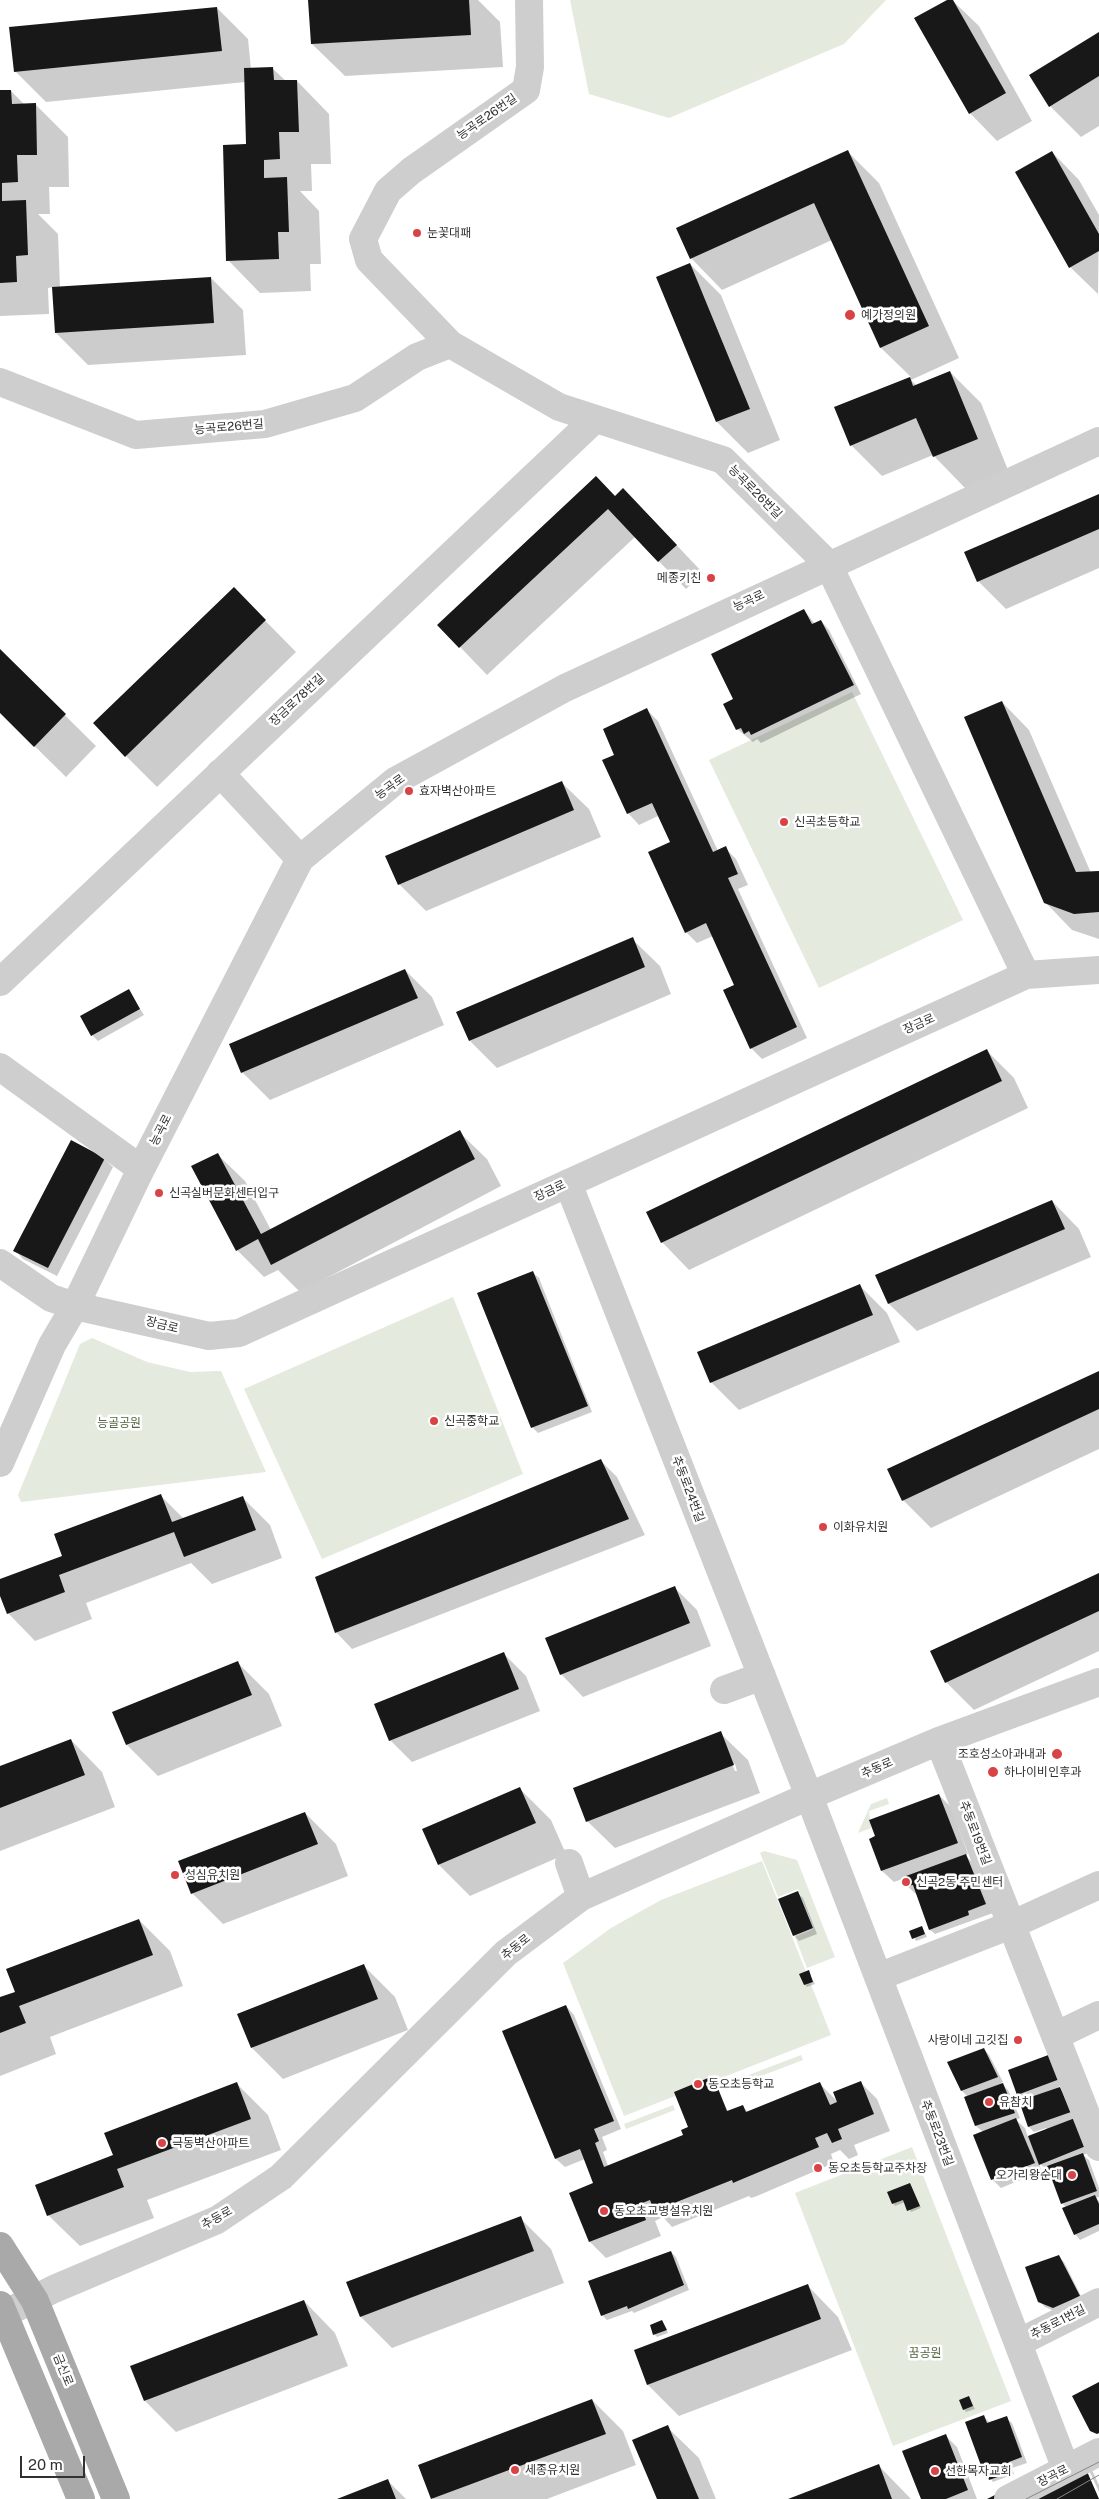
<!DOCTYPE html>
<meta charset="utf-8">
<style>
body{margin:0}
#map{position:relative;width:1099px;height:2499px;overflow:hidden;background:#fff;font-family:"Public Sans",sans-serif}
canvas{display:block}
.scale{position:absolute;left:20px;top:2456px;width:65px;height:22px;box-sizing:border-box;border:2px solid #313131;border-top:0;padding-left:6px;font-size:15px;line-height:18px;white-space:nowrap;color:#313131;-webkit-text-stroke:4px #fff;paint-order:stroke}
</style>
<div id="map">
<canvas width="1099" height="2499"></canvas>
<div class="scale">20 m</div>
</div>
<script>
const context = document.querySelector('canvas').getContext('2d');
context.lineJoin = 'round';
function fillPath(path, color) { context.fillStyle = color; context.fill(path, 'evenodd'); }
const poly = rows => new Path2D(rows.map(r => 'M' + r).join(''));
function trace(path, color, width, dash) { context.strokeStyle = color; context.lineWidth = width; context.lineCap = dash ? 'butt' : 'round'; context.setLineDash(dash || []); context.stroke(path); }
function label(font, color, halo, rows, align = 'center') {
  context.font = font + ' "Public Sans","Noto Sans KR",sans-serif'; context.lineWidth = 5; context.setLineDash([]); context.textBaseline = 'middle'; context.strokeStyle = halo; context.fillStyle = color; for (const [text, x, y, turn = 0] of rows) {
    context.save(); context.translate(x, y); context.rotate((+turn || 0) * Math.PI / 180); context.textAlign = isNaN(turn) ? turn : align; if (halo) context.strokeText(text, 0, 0); context.fillText(text, 0, 0); context.restore();
  }
}
fillPath(poly([
 [570,0,886,0,844,44,669,118,589,94],
 [852,692,963,920,819,988,709,760],
 [453,1297,523,1474,322,1559,244,1389],
 [92,1338,147,1362,190,1372,221,1371,266,1472,21,1502,18,1495,80,1344],
 [887,1798,889,1804,869,1811,871,1828,858,1833,871,1804],
 [764,1851,797,1860,835,1957,807,1968,795,1937,814,1929,798,1889,778,1897,760,1853],
 [762,1861,831,2035,624,2116,563,1963,611,1928,661,1900],
 [801,2055,803,2060,727,2089,725,2084],
 [673,2105,675,2110,626,2129,624,2124],
 [912,2147,1011,2401,893,2446,795,2193]
]), '#e4eade');
fillPath(poly([
 [309,0,478,0,500,22,503,67,345,76,312,44],
 [949,0,952,0,979,26,1032,121,997,141,970,113],
 [217,8,248,39,251,69,272,68,286,81,297,81,329,114,331,164,311,164,312,191,300,191,319,211,321,264,310,264,311,291,260,293,228,260,248,145,245,82,46,102,15,71],
 [1099,33,1099,126,1081,137,1050,106],
 [0,91,11,91,24,104,35,104,68,137,69,187,49,187,50,214,38,214,58,234,60,288,211,278,243,310,246,355,88,365,56,333,53,287,48,288,49,314,0,316],
 [848,152,879,183,959,358,911,380,917,386,950,372,981,403,1008,470,965,488,933,455,882,476,851,445,836,408,911,377,881,348,832,240,722,290,691,258,678,228],
 [1052,152,1079,180,1099,215,1098,294,1070,267],
 [690,264,721,295,780,440,748,453,717,422],
 [1099,495,1099,568,1006,609,978,581],
 [616,497,650,517,703,573,686,589,635,537,487,675,439,625],
 [234,589,296,652,157,787,126,756],
 [804,610,815,624,821,621,829,630,861,694,761,743,757,739,753,742,737,729,735,699],
 [0,651,96,746,66,777,0,712],
 [1002,702,1029,730,1091,873,1099,872,1099,939,1072,930,1045,902],
 [647,710,658,721,718,851,725,848,736,859,748,885,738,889,807,1038,762,1059,751,1048,736,986,713,936,697,943,686,932,672,842,658,816,639,825,628,813,616,755],
 [561,782,589,809,601,837,426,911,399,884],
 [632,939,660,966,671,994,497,1068,470,1041],
 [405,970,432,997,444,1025,270,1100,242,1072],
 [129,991,144,1015,98,1041,92,1035],
 [987,1051,1014,1078,1028,1108,689,1270,662,1242],
 [459,1132,487,1159,501,1186,300,1292,278,1270,264,1277,237,1250,217,1154,245,1181,271,1230],
 [104,1159,113,1167,57,1276,23,1259,15,1250],
 [1052,1201,1079,1229,1091,1257,917,1331,889,1304,877,1276],
 [533,1273,539,1278,592,1412,538,1433,533,1428,479,1294],
 [860,1286,887,1313,900,1342,739,1410,711,1382],
 [1099,1372,1099,1449,931,1528,903,1500],
 [601,1461,617,1477,645,1535,352,1649,336,1632],
 [161,1496,184,1519,242,1497,270,1525,282,1558,212,1584,191,1563,86,1603,92,1619,35,1641,8,1613,0,1593,0,1580,64,1557],
 [1099,1574,1099,1651,974,1710,946,1682],
 [675,1588,697,1610,711,1646,583,1697,561,1674],
 [504,1654,526,1676,540,1711,412,1762,390,1740],
 [238,1663,269,1694,282,1726,158,1776,127,1745,114,1713],
 [720,1733,748,1760,760,1793,615,1848,587,1821],
 [732,1764,735,1764,737,1771,735,1771],
 [71,1740,102,1772,115,1807,0,1851,0,1768],
 [520,1789,551,1820,566,1854,470,1896,439,1865],
 [939,1795,955,1811,961,1826,958,1827,968,1854,965,1855,971,1861,977,1858,993,1913,935,1934,929,1929,918,1896,905,1884,905,1878,894,1882,882,1871,870,1839],
 [305,1813,336,1844,348,1876,223,1924,192,1893],
 [798,1893,803,1898,817,1934,799,1941,794,1935],
 [139,1920,170,1951,183,1986,50,2037,56,2054,0,2076,0,1999,16,1992],
 [922,1927,927,1937,916,1941,911,1931],
 [364,1966,395,1997,408,2030,283,2079,252,2048],
 [808,1971,815,1984,807,1987,805,1985],
 [566,2006,574,2015,621,2129,602,2137,607,2150,603,2152,608,2166,685,2136,713,2078,728,2112,743,2107,748,2112,820,2084,838,2102,860,2082,877,2099,890,2131,854,2145,858,2155,849,2159,840,2150,831,2154,834,2163,757,2196,751,2198,749,2196,672,2227,663,2217,655,2221,661,2236,606,2258,590,2242,595,2184,585,2159,565,2167,556,2159,504,2031],
 [984,2049,989,2055,1003,2082,1001,2083,1008,2090,1020,2118,1016,2120,1025,2128,1028,2137,1047,2130,1046,2128,1034,2132,1029,2127,1020,2102,1024,2101,1018,2095,1010,2071,1051,2056,1065,2084,1058,2087,1065,2094,1091,2152,1083,2155,1089,2160,1099,2188,1099,2197,1096,2198,1099,2201,1099,2231,1080,2240,1075,2234,1067,2208,1062,2203,1049,2168,1046,2169,1038,2162,1042,2171,1001,2188,992,2179,983,2132,976,2126,966,2098,968,2097,962,2091],
 [237,2084,268,2115,281,2150,147,2200,154,2218,80,2246,48,2215,114,2156],
 [910,2185,921,2208,911,2212,905,2202,895,2206,893,2203],
 [520,2218,551,2249,564,2283,392,2348,361,2317,348,2283],
 [671,2252,676,2257,689,2290,634,2313,632,2311,607,2320,602,2315],
 [1059,2257,1064,2262,1084,2302,1059,2313,1045,2307,1039,2301],
 [807,2285,838,2317,852,2350,679,2416,648,2385,635,2351],
 [304,2301,335,2333,348,2366,176,2432,145,2401],
 [662,2322,668,2333,657,2337,654,2334],
 [969,2397,975,2409,966,2412,964,2409],
 [592,2400,623,2431,636,2465,547,2499,433,2499,420,2465],
 [984,2417,989,2422,1006,2418,1012,2423,1027,2463,1012,2468,1014,2474,993,2482,985,2471,966,2423],
 [667,2427,699,2458,716,2499,659,2499],
 [946,2436,957,2447,977,2499,922,2499],
 [1079,2454,1090,2466,1099,2485,1099,2492,1087,2466,1084,2466,1099,2499,990,2499],
 [879,2466,911,2499,791,2499],
 [388,2481,406,2499,340,2499]
]), '#0003');
fillPath(poly([
 [308,0,469,0,471,35,311,44],
 [947,0,953,0,1006,93,969,114,914,18],
 [217,7,222,51,14,72,9,27],
 [1099,32,1099,76,1049,107,1029,75],
 [273,67,274,80,297,80,299,132,279,132,280,159,264,160,264,178,287,177,289,232,278,232,279,259,226,261,223,145,246,144,244,68],
 [0,90,11,90,12,104,36,103,37,155,17,155,18,182,2,183,2,201,26,200,28,255,16,256,17,282,0,283],
 [848,150,929,326,880,348,814,203,690,259,676,228],
 [1052,151,1099,234,1099,251,1069,268,1015,172],
 [690,263,750,409,716,422,656,277],
 [211,277,214,323,55,333,52,287],
 [950,371,978,439,933,457,916,418,850,446,834,407,910,377,913,386],
 [596,476,615,496,623,488,677,545,658,562,608,509,459,648,437,625],
 [1099,494,1099,529,977,582,964,552],
 [234,587,266,620,125,757,93,723],
 [804,609,812,624,821,620,854,685,751,735,749,731,744,734,741,728,736,730,723,704,733,699,711,654],
 [0,649,66,714,34,747,0,713],
 [1002,701,1076,872,1099,871,1099,912,1074,914,1044,903,964,717],
 [647,708,713,852,726,846,738,874,728,878,797,1027,750,1049,723,990,734,985,706,923,685,933,648,852,670,842,652,803,627,814,602,760,614,755,603,729],
 [562,781,574,810,398,885,385,856],
 [633,937,645,967,469,1041,456,1012],
 [405,969,418,998,241,1073,229,1044],
 [129,989,140,1009,91,1036,80,1016],
 [987,1049,1002,1081,661,1243,646,1212],
 [460,1130,475,1159,271,1265,258,1239,236,1251,191,1166,218,1153,261,1234],
 [71,1140,105,1158,48,1268,13,1251],
 [1052,1200,1065,1229,888,1304,875,1275],
 [533,1271,588,1406,531,1428,477,1293],
 [860,1284,873,1315,710,1383,697,1352],
 [1099,1371,1099,1409,902,1501,887,1469],
 [601,1459,629,1519,335,1633,315,1577],
 [161,1494,172,1522,243,1496,256,1530,184,1557,174,1532,59,1575,65,1592,7,1614,0,1596,0,1579,62,1556,54,1534],
 [1099,1573,1099,1611,945,1683,930,1651],
 [675,1586,690,1623,560,1675,545,1638],
 [504,1652,519,1689,389,1741,374,1704],
 [238,1661,252,1695,126,1745,112,1712],
 [721,1731,734,1765,586,1822,573,1788],
 [71,1739,85,1775,0,1808,0,1766],
 [520,1787,536,1823,438,1865,422,1829],
 [939,1794,958,1843,881,1871,869,1839,875,1836,869,1820],
 [305,1812,318,1844,191,1894,178,1861],
 [966,1854,986,1904,968,1911,969,1915,929,1930,913,1885,906,1886,903,1880,906,1876],
 [798,1891,813,1928,793,1936,778,1899],
 [139,1919,153,1955,19,2006,26,2023,0,2033,0,1997,15,1992,6,1969],
 [922,1926,925,1934,912,1939,909,1931],
 [364,1964,378,1999,251,2048,237,2014],
 [809,1970,813,1982,804,1985,799,1974],
 [566,2005,614,2121,594,2129,599,2141,595,2143,604,2167,683,2135,681,2130,688,2127,674,2092,713,2076,727,2111,743,2105,746,2112,820,2082,830,2105,837,2102,833,2092,861,2081,874,2114,838,2129,842,2139,832,2143,827,2133,815,2138,819,2147,740,2180,733,2183,732,2180,654,2211,650,2200,640,2204,646,2220,589,2242,569,2193,593,2183,580,2149,555,2159,502,2031],
 [984,2048,998,2077,961,2091,947,2062],
 [1051,2054,1060,2079,1017,2095,1008,2070],
 [237,2082,251,2119,117,2169,124,2187,47,2216,35,2185,113,2155,104,2133],
 [1003,2083,1015,2113,975,2126,964,2097],
 [1060,2087,1071,2112,1028,2127,1019,2101],
 [1016,2118,1035,2163,991,2180,973,2135],
 [1075,2118,1086,2146,1039,2165,1028,2136],
 [1083,2153,1097,2191,1061,2204,1047,2166],
 [910,2183,920,2206,907,2211,903,2200,892,2204,887,2192],
 [1095,2195,1099,2204,1099,2224,1074,2235,1062,2208],
 [521,2216,534,2251,360,2317,346,2282],
 [671,2251,684,2285,628,2309,627,2306,601,2316,588,2281],
 [1059,2255,1080,2296,1053,2308,1038,2302,1025,2267],
 [808,2284,821,2319,647,2385,634,2350],
 [304,2300,318,2335,144,2401,130,2366],
 [662,2320,667,2330,653,2335,650,2325],
 [1099,2382,1099,2433,1097,2434,1090,2431,1072,2396],
 [969,2396,973,2406,963,2410,959,2400],
 [592,2399,606,2434,431,2499,418,2465],
 [984,2415,987,2423,1007,2416,1022,2457,1009,2462,1012,2472,989,2480,986,2470,983,2471,965,2422],
 [668,2425,699,2499,657,2499,632,2440],
 [946,2434,968,2490,946,2499,921,2499,902,2451],
 [1079,2453,1099,2499,987,2499],
 [879,2464,892,2499,788,2499],
 [388,2479,396,2499,337,2499]
]), '#181818');
trace(poly([
 [529,0,530,67,526,90,411,171,388,191,363,239,369,260,450,344,559,407,723,460,828,564,1026,975],
 [0,382,136,435,265,424,355,398,417,357,450,344],
 [220,773,300,859],
 [0,982,595,419],
 [0,1067,141,1169],
 [568,1183,809,1796,1066,2469],
 [0,1263,51,1298,75,1306,209,1336,239,1333,1026,975,1099,970],
 [0,1463,52,1345,75,1306,141,1169,300,859,395,781,565,688,1099,441],
 [724,1690,762,1676],
 [939,1741,1099,2147],
 [569,1863,581,1897],
 [878,1977,1011,1925,1099,1885],
 [1055,2036,1099,2015],
 [0,2316,54,2289,217,2220,281,2177,506,1953,581,1897,809,1796,939,1741,1099,1682],
 [1018,2343,1099,2302],
 [1008,2499,1099,2452]
]), '#cecece', 28);
trace(poly([
 [0,2246,35,2301,116,2499],
 [0,2305,81,2499]
]), '#a9a9a9', 28);
trace(poly([
 [1026,2499,1099,2462],
 [1057,2499,1099,2475]
]), '#868686', 1);
for (const [x, y, r, color] of [
 [417,233,5,"#d84346"],
 [850,315,6,"#d84346"],
 [711,578,5,"#d84346"],
 [409,791,5,"#d84346"],
 [784,822,5,"#d84346"],
 [159,1193,5,"#d84346"],
 [434,1421,5,"#d84346"],
 [823,1527,5,"#d84346"],
 [1057,1754,6,"#d84346"],
 [993,1772,6,"#d84346"],
 [175,1875,5,"#d84346"],
 [906,1882,5,"#d84346"],
 [1018,2040,5,"#d84346"],
 [698,2084,5,"#d84346"],
 [989,2102,5,"#d84346"],
 [162,2143,5,"#d84346"],
 [818,2168,5,"#d84346"],
 [1072,2175,5,"#d84346"],
 [604,2211,5,"#d84346"],
 [515,2470,5,"#d84346"],
 [935,2471,5,"#d84346"]
]) { const dot = new Path2D(); dot.arc(x, y, r, 0, 2 * Math.PI); context.fillStyle = color; context.fill(dot); trace(dot, '#fff', 2); }
label('12px', '#313131', '#fff', [
 ["능곡로26번길",487,117,-35],
 ["능곡로26번길",229,427,-5],
 ["능곡로26번길",755,492,45],
 ["능곡로",749,601,-25],
 ["장금로78번길",297,700,-43],
 ["능곡로",390,787,-36],
 ["장금로",919,1024,-24],
 ["능곡로",161,1130,-63],
 ["장금로",550,1191,-25],
 ["장금로",162,1325,14],
 ["추동로24번길",688,1489,69],
 ["추동로",877,1768,-23],
 ["추동로19번길",975,1833,69],
 ["추동로",516,1947,-39],
 ["추동로23번길",937,2133,69],
 ["추동로",217,2218,-29],
 ["추동로1번길",1058,2322,-27],
 ["금신로",63,2370,68],
 ["장곡로",1053,2476,-27]
]);
label('12px', '#313131', '#fff', [
 ["눈꽃대패",427,233],
 ["예가정의원",861,315],
 ["메종키친",701,578,"right"],
 ["효자벽산아파트",419,791],
 ["신곡초등학교",794,822],
 ["신곡실버문화센터입구",169,1193],
 ["신곡중학교",444,1421],
 ["이화유치원",833,1527],
 ["조호성소아과내과",1046,1754,"right"],
 ["하나이비인후과",1004,1772],
 ["성심유치원",185,1875],
 ["신곡2동 주민센터",916,1882],
 ["사랑이네 고깃집",1008,2040,"right"],
 ["동오초등학교",708,2084],
 ["유참치",999,2102],
 ["극동벽산아파트",172,2143],
 ["동오초등학교주차장",828,2168],
 ["오가리왕순대",1062,2175,"right"],
 ["동오초교병설유치원",614,2211],
 ["세종유치원",525,2470],
 ["선한목자교회",945,2471]
], 'left');
label('12px', '#526a41', '#fff', [
 ["능골공원",119,1423],
 ["꿈공원",925,2353]
]);
</script>
